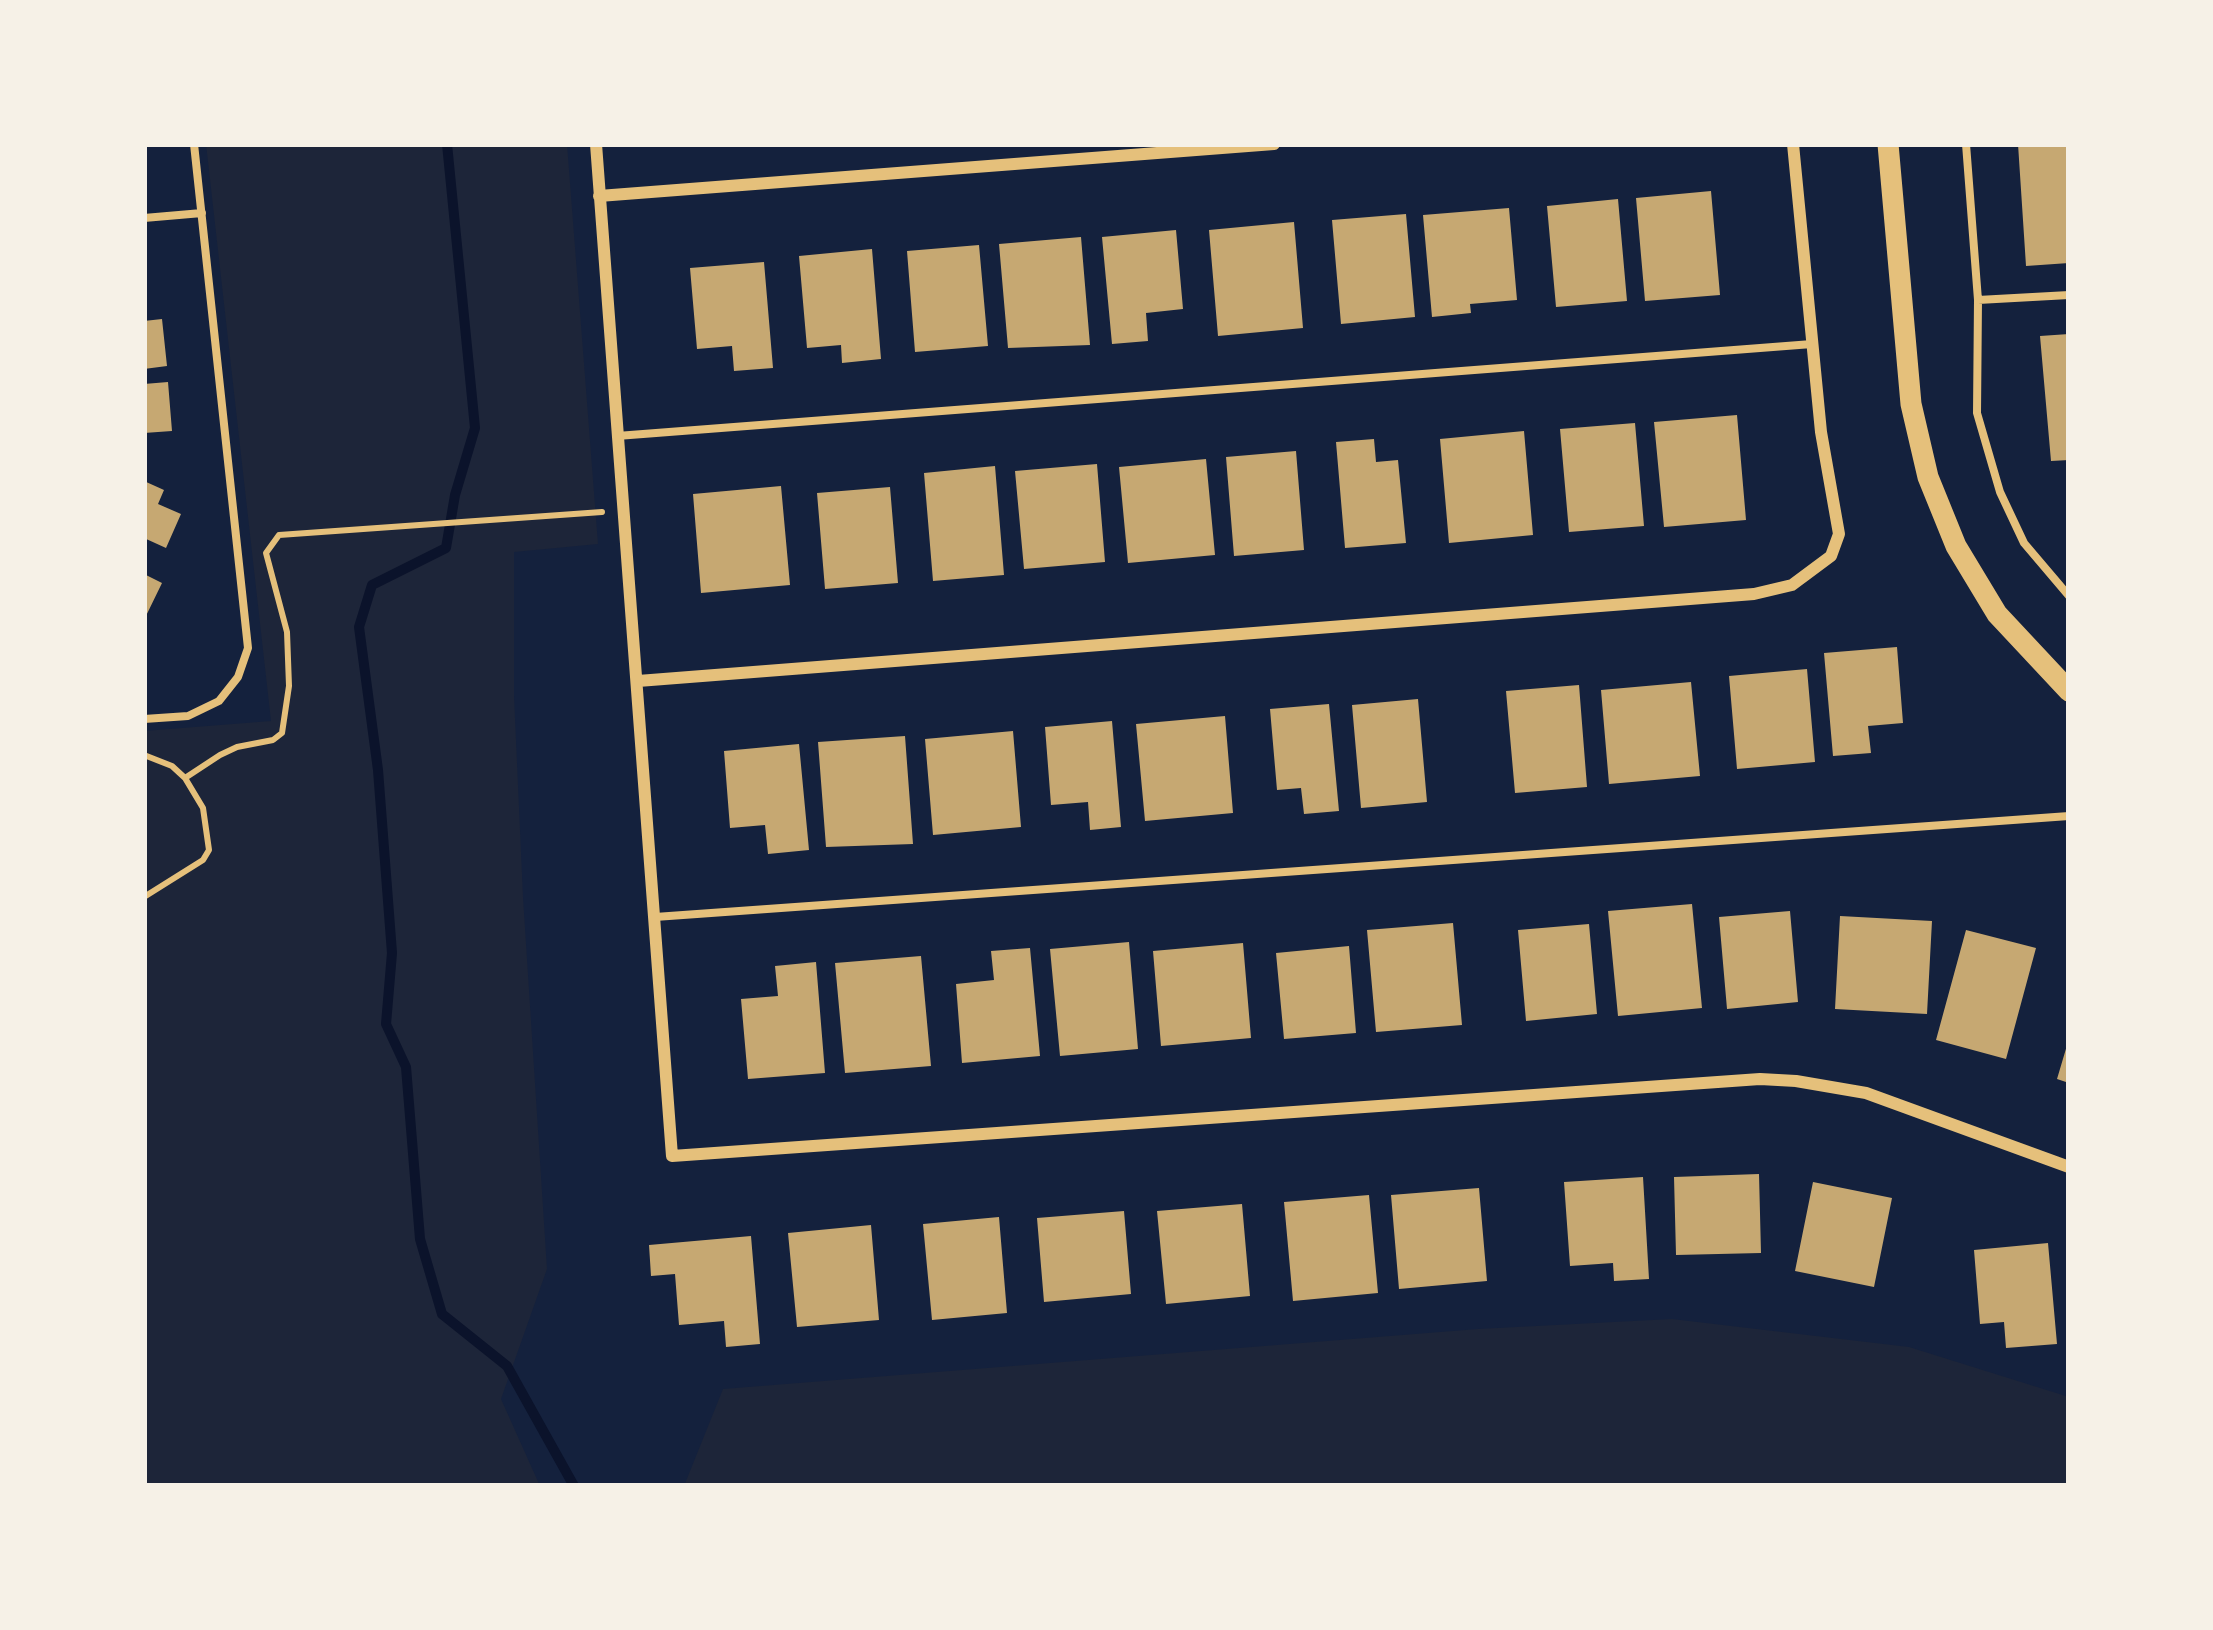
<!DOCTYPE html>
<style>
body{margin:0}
#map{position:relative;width:2213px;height:1630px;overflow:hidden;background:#14213d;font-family:"Sofia Sans Condensed",sans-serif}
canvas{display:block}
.frame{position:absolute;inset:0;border:147px solid #f6f1e7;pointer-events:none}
</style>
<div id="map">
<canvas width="2213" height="1630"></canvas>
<div class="frame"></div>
</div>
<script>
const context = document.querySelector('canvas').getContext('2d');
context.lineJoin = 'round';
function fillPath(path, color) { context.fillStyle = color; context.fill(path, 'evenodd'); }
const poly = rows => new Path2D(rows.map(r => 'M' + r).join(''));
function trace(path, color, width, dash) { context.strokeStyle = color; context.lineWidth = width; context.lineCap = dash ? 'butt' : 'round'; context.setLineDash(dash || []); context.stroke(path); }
fillPath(poly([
 [206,144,567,144,598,544,514,552,514,696,523,897,547,1269,501,1399,540,1486,144,1486,144,731,271,721],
 [1672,1319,1909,1347,2069,1397,2069,1486,684,1486,723,1389,1478,1329]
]), '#1d2539');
trace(poly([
 [447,144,475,428,455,495,446,548,372,585,359,627,378,770,392,953,386,1024,406,1067,420,1239,442,1314,507,1366,574,1486]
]), '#0b132b', 10);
fillPath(poly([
 [2018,144,2069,144,2069,263,2026,266],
 [1711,191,1720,295,1645,301,1636,198],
 [1618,199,1627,301,1556,307,1547,206],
 [1509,208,1517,300,1470,304,1471,313,1432,317,1423,215],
 [1406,214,1415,317,1341,324,1332,220],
 [1294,222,1303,328,1218,336,1209,230],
 [1176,230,1183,309,1146,313,1148,341,1112,344,1102,237],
 [1081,237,1090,345,1008,348,999,244],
 [979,245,988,346,915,352,907,251],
 [872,249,881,359,842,363,841,345,807,348,799,256],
 [764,262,773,368,734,371,732,346,697,349,690,268],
 [162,319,167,366,144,369,144,321],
 [2069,334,2069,460,2051,461,2040,336],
 [168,382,172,431,144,433,144,384],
 [1737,415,1746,520,1664,527,1654,422],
 [1635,423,1644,526,1569,532,1560,429],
 [1524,431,1533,535,1449,543,1440,439],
 [1374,439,1376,462,1398,460,1406,543,1345,548,1336,442],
 [1296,451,1304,550,1234,556,1226,457],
 [1206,459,1215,555,1128,563,1119,467],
 [1097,464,1105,562,1024,569,1015,471],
 [995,466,1004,575,933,581,924,473],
 [144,481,164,490,158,504,181,514,166,548,144,538],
 [781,486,790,585,701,593,693,494],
 [890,487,898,583,825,589,817,493],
 [144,574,162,583,144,620],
 [1897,647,1903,723,1868,726,1871,753,1833,756,1824,653],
 [1807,669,1815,762,1737,769,1729,676],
 [1691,682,1700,776,1609,784,1601,690],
 [1579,685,1587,787,1515,793,1506,691],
 [1418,699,1427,802,1361,808,1352,705],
 [1329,704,1339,811,1304,814,1301,788,1277,790,1270,709],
 [1225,716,1233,813,1145,821,1136,724],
 [1112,721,1121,827,1090,830,1088,802,1051,805,1045,727],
 [1013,731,1021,827,933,835,925,739],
 [905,736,913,844,826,847,818,742],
 [799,744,809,850,768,854,765,825,730,828,724,751],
 [1692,904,1702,1008,1618,1016,1608,911],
 [1790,911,1798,1002,1727,1009,1719,917],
 [1840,916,1932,921,1927,1014,1835,1009],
 [1453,923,1462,1025,1376,1032,1367,930],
 [1589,924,1597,1014,1526,1021,1518,930],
 [1966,930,2036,948,2006,1059,1936,1040],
 [1129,942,1138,1049,1060,1056,1050,949],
 [1243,943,1251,1038,1161,1046,1153,951],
 [1349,946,1356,1033,1284,1039,1276,953],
 [1030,948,1040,1056,962,1063,956,984,994,980,991,951],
 [921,956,931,1066,845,1073,835,963],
 [816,962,825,1073,748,1079,741,999,778,996,775,966],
 [2068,1042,2069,1042,2069,1083,2057,1079],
 [1759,1174,1761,1253,1676,1255,1674,1177],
 [1643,1177,1649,1279,1614,1281,1613,1263,1570,1266,1564,1182],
 [1813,1182,1892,1198,1874,1287,1795,1271],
 [1479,1188,1487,1281,1399,1289,1391,1195],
 [1369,1195,1378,1293,1293,1301,1284,1202],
 [1242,1204,1250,1296,1166,1304,1157,1211],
 [1124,1211,1131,1294,1044,1302,1037,1218],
 [999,1217,1007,1313,932,1320,923,1224],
 [871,1225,879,1320,797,1327,788,1233],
 [751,1236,760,1344,726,1347,724,1321,679,1325,675,1274,651,1276,649,1245],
 [2048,1243,2057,1344,2006,1348,2004,1322,1980,1324,1974,1250]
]), '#c6a872');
trace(poly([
 [144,755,172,766,185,778,203,808,209,850,203,860,144,897],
 [185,778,220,755,237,747,273,740,282,733,289,686,287,632,266,553,279,535,602,512]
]), '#e5c07b', 6);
trace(poly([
 [1966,144,1978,300,2069,295],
 [144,218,202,213],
 [1978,300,1977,413,2000,492,2024,543,2069,596],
 [617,436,1812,344],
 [144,719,188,716,219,701,238,677,248,648,194,144],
 [655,917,2069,816]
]), '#e5c07b', 8);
trace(poly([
 [596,144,672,1156,1760,1079,1796,1081,1866,1093,2069,1167],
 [599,196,1274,144],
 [638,681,1754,594,1792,585,1831,556,1839,534,1821,432,1793,144]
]), '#e5c07b', 12);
trace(poly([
 [1888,144,1911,404,1928,477,1956,546,1997,614,2069,691]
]), '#e5c07b', 21);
</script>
